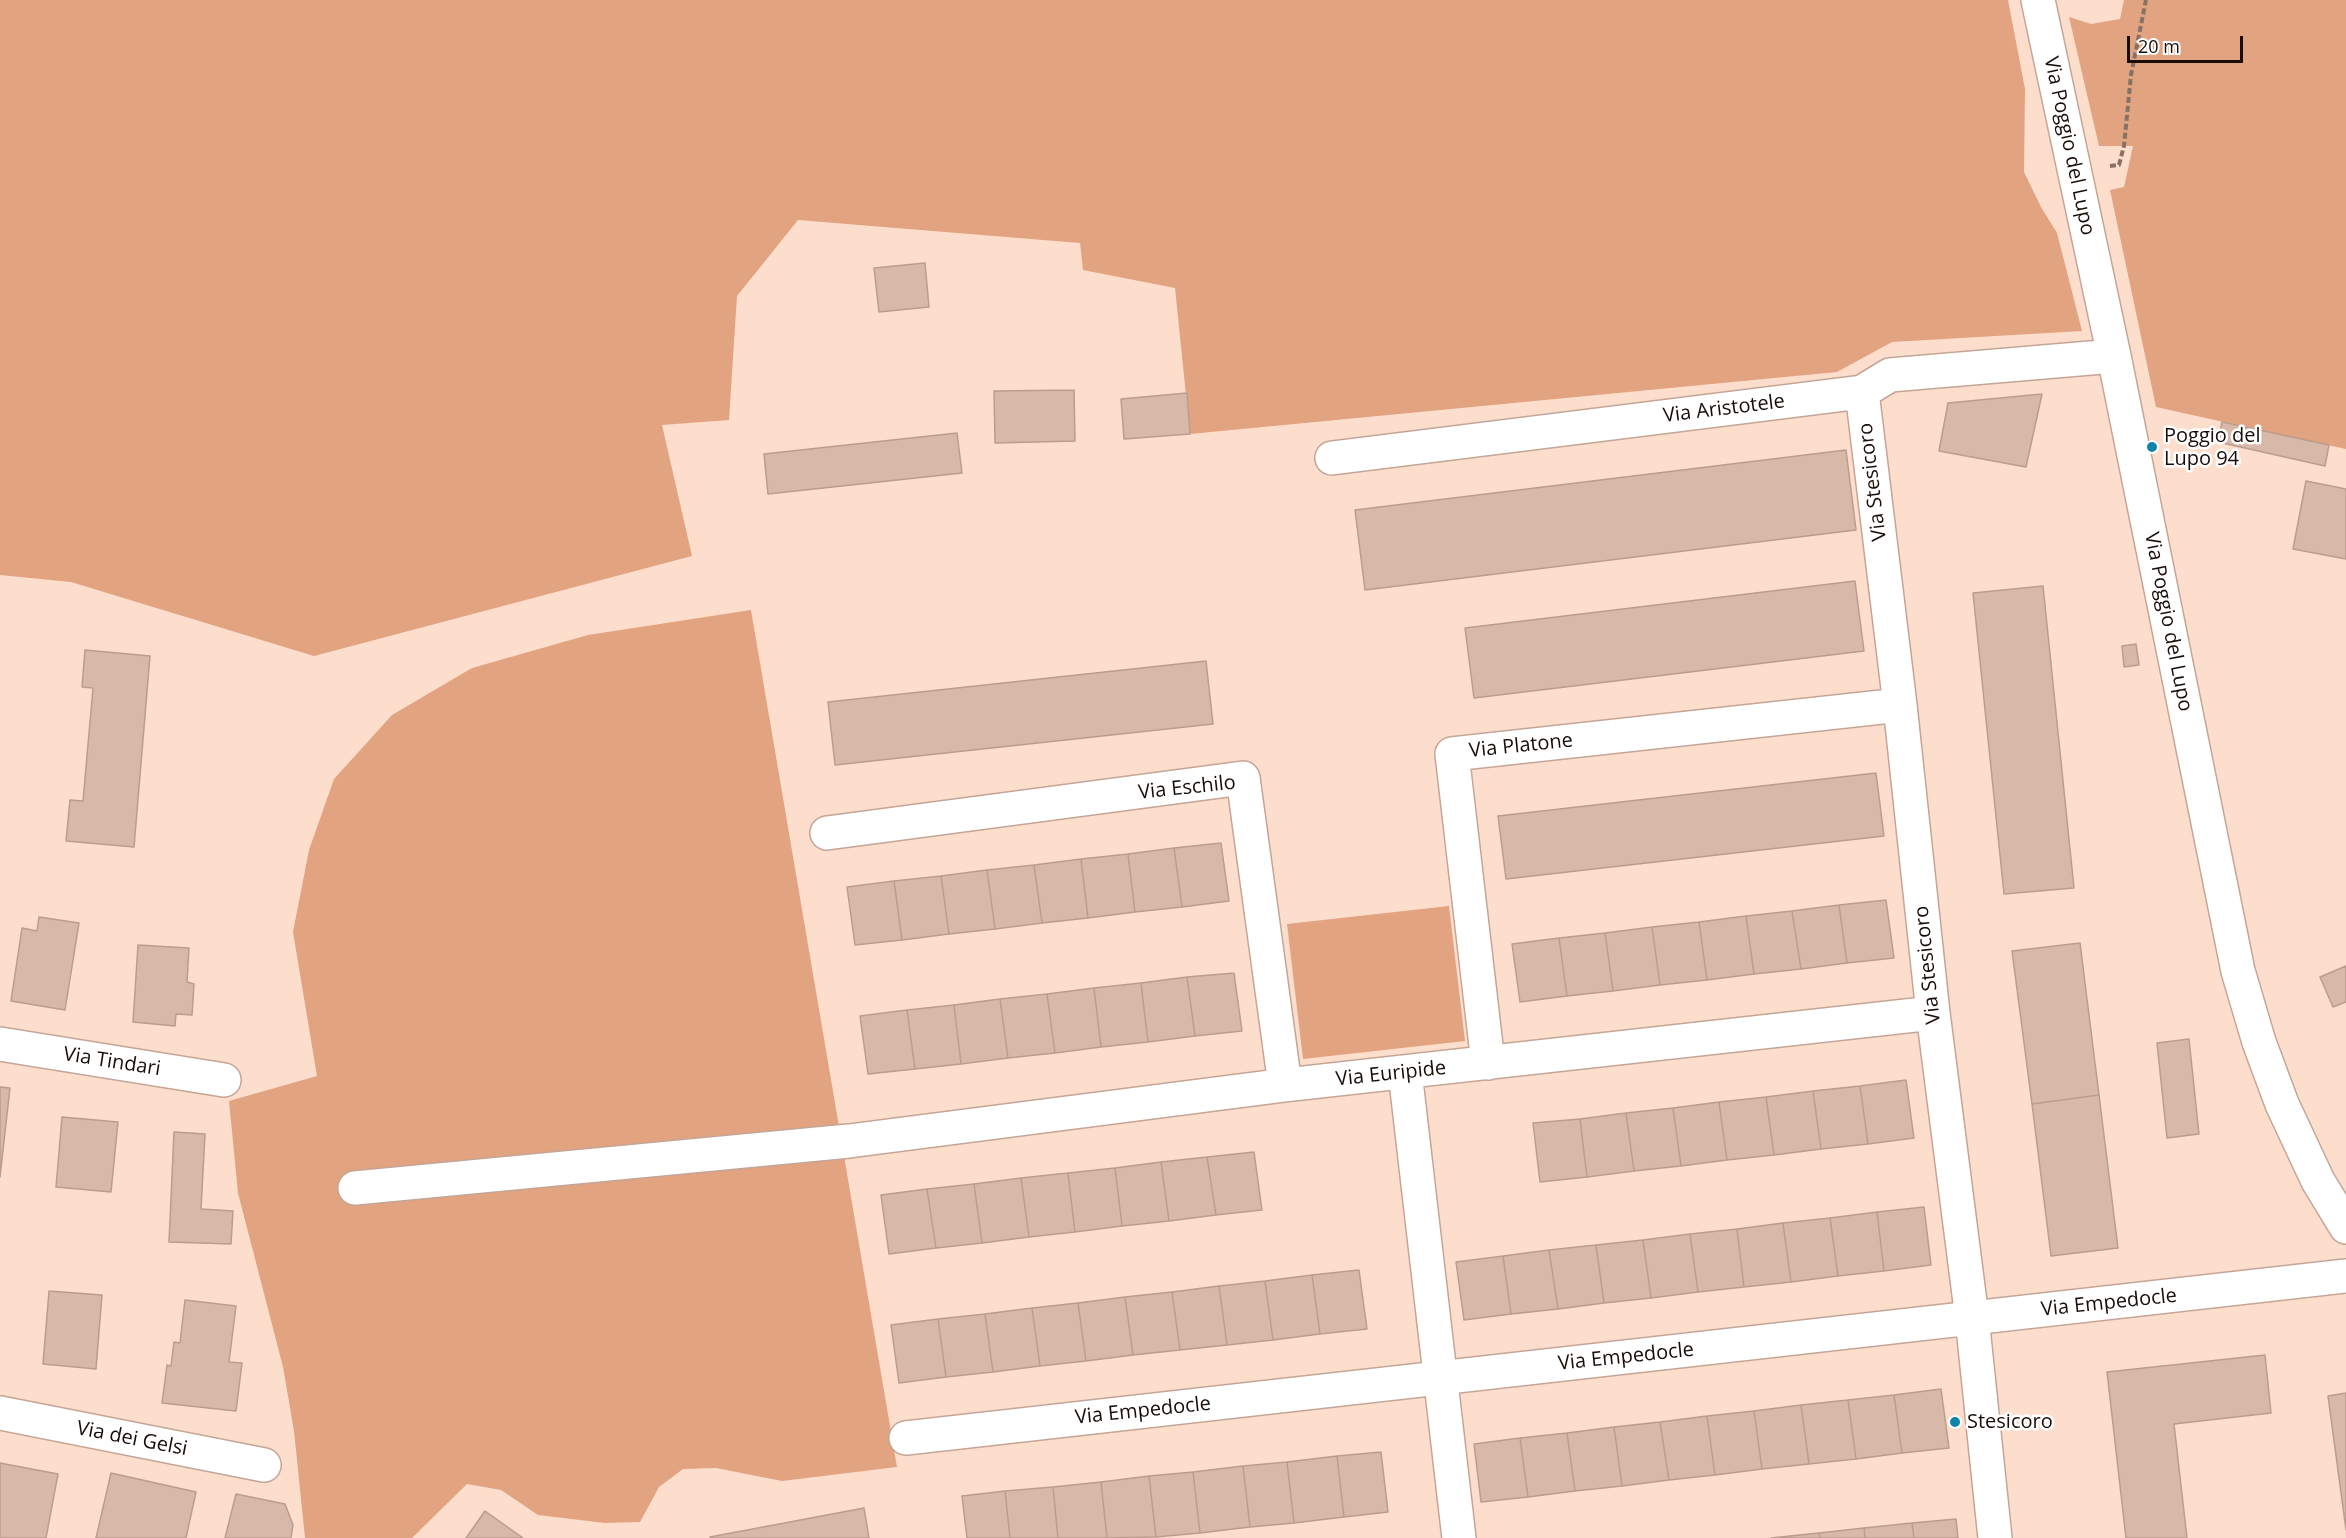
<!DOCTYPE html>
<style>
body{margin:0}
#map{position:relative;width:2346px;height:1538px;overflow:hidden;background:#fdddcc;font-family:"Open Sans",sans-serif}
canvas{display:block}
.scale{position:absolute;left:2127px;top:36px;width:116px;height:27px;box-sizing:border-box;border:3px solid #180d08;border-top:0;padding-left:8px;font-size:18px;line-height:21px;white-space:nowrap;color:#180d08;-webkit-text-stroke:4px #fff;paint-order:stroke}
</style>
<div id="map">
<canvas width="2346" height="1538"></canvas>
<div class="scale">20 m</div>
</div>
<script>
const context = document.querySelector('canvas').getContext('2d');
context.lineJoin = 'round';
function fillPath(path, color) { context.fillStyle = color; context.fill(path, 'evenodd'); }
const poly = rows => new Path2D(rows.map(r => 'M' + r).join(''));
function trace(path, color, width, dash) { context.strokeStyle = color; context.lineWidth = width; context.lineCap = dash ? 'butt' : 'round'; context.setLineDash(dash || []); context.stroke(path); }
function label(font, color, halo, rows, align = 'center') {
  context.font = font + ' "Open Sans",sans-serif'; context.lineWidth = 5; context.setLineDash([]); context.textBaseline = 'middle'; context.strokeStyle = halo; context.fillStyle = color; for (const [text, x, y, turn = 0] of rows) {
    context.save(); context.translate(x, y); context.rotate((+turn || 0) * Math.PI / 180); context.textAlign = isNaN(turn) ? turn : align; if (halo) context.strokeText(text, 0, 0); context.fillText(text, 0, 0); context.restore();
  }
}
fillPath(poly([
 [0,0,2008,0,2025,89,2024,172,2041,207,2057,233,2082,331,1892,342,1837,372,1190,434,1175,288,1083,270,1080,243,798,220,737,296,729,420,662,425,692,556,314,656,71,582,0,575],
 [2124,0,2346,0,2346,449,2156,407,2110,190,2124,187,2133,146,2099,146,2069,17,2091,24,2120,19],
 [751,610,897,1467,782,1481,716,1468,683,1469,659,1487,640,1522,605,1523,538,1515,501,1490,467,1484,412,1538,305,1538,294,1431,283,1367,238,1193,229,1101,317,1076,293,932,309,850,334,779,392,715,472,668,588,635],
 [1449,906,1465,1041,1303,1059,1287,924]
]), '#e2a381');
const building = poly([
 [925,263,929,307,879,312,874,268,925,263],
 [1074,390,1075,441,995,443,994,391,1074,390],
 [1187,393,1190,434,1124,439,1121,399,1187,393],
 [2042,394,2026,467,1939,451,1948,403,2042,394],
 [2222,422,2329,445,2325,466,2218,442,2222,422],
 [957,433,962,473,768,494,764,454,957,433],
 [1846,450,1856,530,1365,590,1355,510,1846,450],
 [2306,481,2346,489,2346,559,2293,549,2306,481],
 [1855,581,1864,651,1474,698,1465,628,1855,581],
 [2043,586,2074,888,2004,894,1973,593,2043,586],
 [2136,644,2139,665,2124,667,2122,646,2136,644],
 [85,650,150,656,134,847,66,841,70,800,83,801,93,688,82,687,85,650],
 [1206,661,1213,724,835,765,828,702,1206,661],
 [1876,773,1884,836,1506,879,1498,816,1876,773],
 [1221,843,1229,901,1182,907,1174,848,1221,843],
 [1174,848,1182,907,1135,912,1128,854,1174,848],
 [1128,854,1135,912,1088,918,1081,859,1128,854],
 [1081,859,1088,918,1042,923,1034,865,1081,859],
 [1034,865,1042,923,995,929,987,870,1034,865],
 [987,870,995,929,949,934,941,876,987,870],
 [941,876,949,934,902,940,894,881,941,876],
 [894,881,902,940,855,945,847,887,894,881],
 [1886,900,1894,958,1847,963,1839,905,1886,900],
 [1839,905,1847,963,1801,969,1792,911,1839,905],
 [1792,911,1801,969,1754,974,1746,916,1792,911],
 [1746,916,1754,974,1707,980,1699,922,1746,916],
 [39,917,79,923,65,1010,11,1001,22,928,37,931,39,917],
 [1699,922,1707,980,1660,985,1652,927,1699,922],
 [1652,927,1660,985,1613,991,1605,933,1652,927],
 [1605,933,1613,991,1567,996,1559,938,1605,933],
 [1559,938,1567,996,1520,1002,1512,944,1559,938],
 [2080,943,2099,1095,2032,1104,2012,951,2080,943],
 [138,945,189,948,187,982,194,984,192,1015,176,1014,175,1026,133,1022,138,945],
 [2346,966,2346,1002,2333,1007,2320,977,2346,966],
 [1234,973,1242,1031,1195,1036,1187,977,1234,973],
 [1187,977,1195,1036,1148,1042,1141,983,1187,977],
 [1141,983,1148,1042,1101,1047,1094,988,1141,983],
 [1094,988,1101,1047,1055,1053,1047,994,1094,988],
 [1047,994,1055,1053,1008,1058,1000,999,1047,994],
 [1000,999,1008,1058,961,1064,954,1005,1000,999],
 [954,1005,961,1064,915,1069,907,1010,954,1005],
 [907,1010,915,1069,868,1074,860,1016,907,1010],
 [2189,1039,2199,1134,2167,1138,2157,1043,2189,1039],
 [1906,1080,1914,1138,1868,1144,1860,1086,1906,1080],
 [1860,1086,1868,1144,1821,1149,1813,1091,1860,1086],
 [0,1087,10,1088,0,1177,0,1087],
 [1813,1091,1821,1149,1774,1155,1766,1097,1813,1091],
 [2099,1095,2118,1248,2051,1256,2032,1104,2099,1095],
 [1766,1097,1774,1155,1727,1160,1719,1102,1766,1097],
 [1719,1102,1727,1160,1681,1166,1673,1108,1719,1102],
 [1673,1108,1681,1166,1634,1171,1626,1113,1673,1108],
 [1626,1113,1634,1171,1587,1177,1580,1119,1626,1113],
 [62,1117,118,1122,111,1192,56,1187,62,1117],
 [1580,1119,1587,1177,1540,1182,1533,1123,1580,1119],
 [174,1132,205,1134,201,1209,233,1211,231,1244,169,1242,174,1132],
 [1254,1152,1262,1210,1216,1215,1207,1157,1254,1152],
 [1207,1157,1216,1215,1169,1221,1161,1162,1207,1157],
 [1161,1162,1169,1221,1122,1226,1115,1168,1161,1162],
 [1115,1168,1122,1226,1075,1232,1068,1173,1115,1168],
 [1068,1173,1075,1232,1029,1237,1021,1178,1068,1173],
 [1021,1178,1029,1237,982,1243,974,1184,1021,1178],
 [974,1184,982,1243,936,1248,927,1189,974,1184],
 [927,1189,936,1248,889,1254,881,1195,927,1189],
 [1924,1207,1931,1265,1884,1271,1877,1212,1924,1207],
 [1877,1212,1884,1271,1838,1276,1830,1218,1877,1212],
 [1830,1218,1838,1276,1791,1282,1783,1223,1830,1218],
 [1783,1223,1791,1282,1744,1287,1737,1229,1783,1223],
 [1737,1229,1744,1287,1698,1292,1690,1234,1737,1229],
 [1690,1234,1698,1292,1651,1298,1643,1240,1690,1234],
 [1643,1240,1651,1298,1604,1303,1596,1245,1643,1240],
 [1596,1245,1604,1303,1558,1309,1549,1250,1596,1245],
 [1549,1250,1558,1309,1511,1314,1503,1256,1549,1250],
 [1503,1256,1511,1314,1464,1320,1456,1262,1503,1256],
 [1359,1270,1367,1329,1320,1334,1312,1275,1359,1270],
 [1312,1275,1320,1334,1273,1340,1265,1281,1312,1275],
 [1265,1281,1273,1340,1227,1345,1219,1286,1265,1281],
 [1219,1286,1227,1345,1180,1350,1172,1292,1219,1286],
 [49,1291,102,1295,96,1369,43,1364,49,1291],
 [1172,1292,1180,1350,1133,1355,1125,1297,1172,1292],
 [1125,1297,1133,1355,1086,1361,1078,1303,1125,1297],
 [185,1300,236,1306,229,1362,242,1363,236,1411,162,1403,167,1365,171,1366,174,1342,180,1343,185,1300],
 [1078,1303,1086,1361,1040,1366,1032,1308,1078,1303],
 [1032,1308,1040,1366,993,1372,985,1314,1032,1308],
 [985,1314,993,1372,946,1377,938,1319,985,1314],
 [938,1319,946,1377,899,1383,891,1325,938,1319],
 [2265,1355,2271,1413,2174,1424,2187,1538,2126,1538,2107,1372,2265,1355],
 [1941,1389,1949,1448,1902,1453,1894,1395,1941,1389],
 [2346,1393,2346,1530,2328,1396,2346,1393],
 [1894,1395,1902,1453,1856,1459,1848,1400,1894,1395],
 [1848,1400,1856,1459,1809,1464,1801,1405,1848,1400],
 [1801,1405,1809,1464,1762,1469,1754,1411,1801,1405],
 [1754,1411,1762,1469,1715,1475,1707,1416,1754,1411],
 [1707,1416,1715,1475,1669,1480,1660,1422,1707,1416],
 [1660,1422,1669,1480,1622,1486,1614,1427,1660,1422],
 [1614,1427,1622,1486,1575,1491,1567,1433,1614,1427],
 [1567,1433,1575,1491,1528,1497,1520,1438,1567,1433],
 [1520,1438,1528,1497,1481,1502,1474,1444,1520,1438],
 [1381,1452,1388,1512,1344,1517,1337,1456,1381,1452],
 [1337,1456,1344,1517,1294,1523,1287,1462,1337,1456],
 [1287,1462,1294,1523,1250,1527,1243,1466,1287,1462],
 [0,1463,58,1474,46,1538,0,1538,0,1463],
 [1243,1466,1250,1527,1200,1533,1193,1472,1243,1466],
 [1193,1472,1200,1533,1156,1537,1149,1476,1193,1472],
 [111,1473,196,1492,186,1538,96,1538,111,1473],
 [1149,1476,1156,1537,1107,1538,1101,1482,1149,1476],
 [1101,1482,1107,1538,1058,1538,1053,1487,1101,1482],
 [1053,1487,1058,1538,1010,1538,1005,1491,1053,1487],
 [1005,1491,1010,1538,967,1538,962,1496,1005,1491],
 [236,1494,285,1504,293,1525,291,1538,225,1538,236,1494],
 [864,1508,869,1538,711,1538,710,1537,864,1508],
 [485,1511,523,1538,466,1538,485,1511],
 [1956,1519,1958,1538,1914,1538,1912,1523,1956,1519],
 [1912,1523,1914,1538,1865,1538,1864,1528,1912,1523],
 [1864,1528,1865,1538,1820,1538,1819,1533,1864,1528],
 [1819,1533,1820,1538,1771,1538,1819,1533]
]);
fillPath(building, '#d8b9a9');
trace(building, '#bb9d8d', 1.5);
const minor = poly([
 [2038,0,2114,356,2238,971,2259,1042,2282,1104,2318,1181,2346,1227],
 [1862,392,1900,705,1933,1013,1972,1318,1995,1538],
 [1332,458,1862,392,1890,375,2114,356],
 [827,833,1243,778,1285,1085],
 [0,1044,224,1080],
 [1488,1063,1452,754,1900,705],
 [1405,1072,1459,1538],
 [355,1188,849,1141,1285,1085,1933,1013],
 [0,1413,264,1465],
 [906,1438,2346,1276]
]);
trace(minor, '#c4a696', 36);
trace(poly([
 [2110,166,2119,165,2124,146,2131,75,2146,0]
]), '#867166', 4, [6, 3]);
trace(minor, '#fff', 33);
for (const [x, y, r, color] of [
 [2152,447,6,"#1182a9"],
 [1955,1422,6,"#1182a9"]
]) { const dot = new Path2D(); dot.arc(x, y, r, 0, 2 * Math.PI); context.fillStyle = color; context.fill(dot); trace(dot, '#fff', 2); }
label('20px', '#180d08', '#fff', [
 ["Via Poggio del Lupo",2069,146,78],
 ["Via Aristotele",1724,409,-7],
 ["Via Stesicoro",1873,482,-97],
 ["Via Poggio del Lupo",2168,622,79],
 ["Via Platone",1521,746,-6],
 ["Via Eschilo",1187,788,-6],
 ["Via Stesicoro",1928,965,-96],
 ["Via Tindari",112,1062,9],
 ["Via Euripide",1391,1074,-6],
 ["Via Empedocle",2109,1303,-6],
 ["Via Empedocle",1626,1357,-6],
 ["Via Empedocle",1143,1411,-6],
 ["Via dei Gelsi",132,1439,11]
]);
label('20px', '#180d08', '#fff', [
 ["Poggio del",2164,436],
 ["Lupo 94",2164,459],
 ["Stesicoro",1967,1422]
], 'left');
</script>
